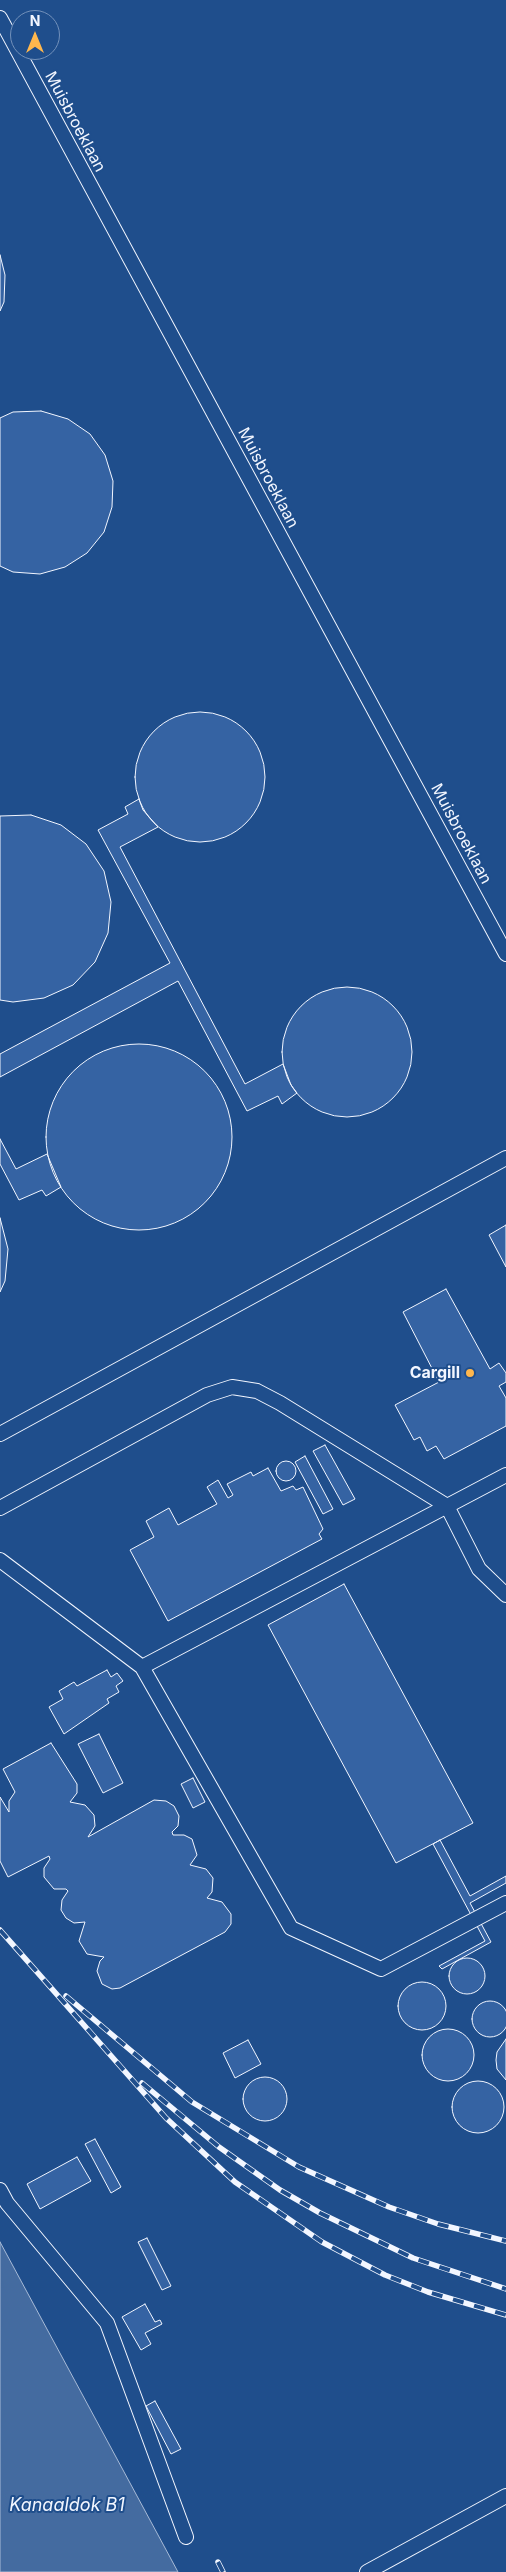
<!DOCTYPE html>
<style>
body{margin:0}
#map{position:relative;width:506px;height:2572px;overflow:hidden;background:#1f4e8c;font-family:Inter,sans-serif}
canvas{display:block}
.north{position:absolute;left:10px;top:10px;width:50px;height:50px;box-sizing:border-box;background:#1f4e8c;border:1px solid #7391ba;border-radius:50%;rotate:0deg;font-size:14px;font-weight:700;line-height:20px;text-align:center;color:#f2f6ff}
.north::after{content:'';display:block;margin:auto;width:18px;height:22px;background:#ffb74d;clip-path:polygon(50% 0,100% 100%,50% 72%,0 100%)}
</style>
<div id="map">
<canvas width="506" height="2572"></canvas>
<div class="north">N</div>
</div>
<script>
const context = document.querySelector('canvas').getContext('2d');
context.lineJoin = 'round';
function fillPath(path, color) { context.fillStyle = color; context.fill(path, 'evenodd'); }
const poly = rows => new Path2D(rows.map(r => 'M' + r).join(''));
function trace(path, color, width, dash) { context.strokeStyle = color; context.lineWidth = width; context.lineCap = dash ? 'butt' : 'round'; context.setLineDash(dash || []); context.stroke(path); }
function label(font, color, halo, rows, align = 'center') {
  context.font = font + ' Inter,sans-serif'; context.lineWidth = 4; context.setLineDash([]); context.textBaseline = 'middle'; context.strokeStyle = halo; context.fillStyle = color; for (const [text, x, y, turn = 0] of rows) {
    context.save(); context.translate(x, y); context.rotate((+turn || 0) * Math.PI / 180); context.textAlign = isNaN(turn) ? turn : align; if (halo) context.strokeText(text, 0, 0); context.fillText(text, 0, 0); context.restore();
  }
}
const water = poly([
 [0,2242,178,2572,0,2572,0,2242]
]);
fillPath(water, '#446ba0');
trace(water, '#a8bbd7', 1);
const building = poly([
 [0,255,5,275,4,302,0,311,0,255],
 [41,411,68,419,90,434,105,455,113,481,112,507,104,532,87,553,65,567,40,574,13,572,0,566,0,418,13,412,41,411],
 '135 777a65 65 0 1 1 130 0a65 65 0 1 1-130 0Z',
 [139,799,143,810,158,827,120,847,245,1084,283,1064,291,1085,297,1093,282,1104,278,1096,247,1111,178,981,0,1077,0,1054,170,963,98,830,128,814,125,807,139,799],
 [31,815,61,825,86,844,104,871,111,902,108,933,95,962,73,985,44,998,13,1002,0,1000,0,816,31,815],
 '282 1052a65 65 0 1 1 130 0a65 65 0 1 1-130 0Z',
 '46 1137a93 93 0 1 1 186 0a93 93 0 1 1-186 0Z',
 [0,1139,16,1169,47,1154,61,1187,46,1196,42,1190,19,1200,0,1164,0,1139],
 [0,1218,8,1249,5,1281,0,1292,0,1218],
 [506,1225,506,1267,489,1235,506,1225],
 [446,1289,490,1369,499,1363,506,1373,506,1382,499,1386,506,1398,506,1426,444,1459,436,1446,427,1451,420,1437,414,1440,395,1405,439,1382,403,1312,446,1289],
 [325,1445,355,1499,343,1505,313,1451,325,1445],
 [305,1456,333,1509,323,1514,295,1462,305,1456],
 '276 1471a10 10 0 1 1 20 0a10 10 0 1 1-20 0Z',
 [268,1468,281,1491,293,1486,296,1490,303,1487,323,1529,319,1534,322,1539,168,1621,130,1550,154,1537,146,1521,169,1508,178,1525,217,1504,207,1487,218,1480,228,1498,233,1495,227,1484,251,1472,253,1476,268,1468],
 [344,1584,473,1823,396,1863,268,1625,344,1584],
 [107,1670,111,1677,117,1673,123,1681,116,1686,119,1692,107,1699,109,1703,64,1734,49,1707,63,1699,59,1691,74,1682,77,1686,107,1670],
 [99,1734,123,1783,103,1793,78,1744,99,1734],
 [51,1743,77,1784,77,1793,70,1802,85,1805,94,1815,95,1826,88,1837,154,1800,166,1801,174,1806,179,1816,178,1826,172,1832,173,1835,184,1835,192,1839,197,1855,190,1865,206,1869,213,1878,212,1892,207,1898,222,1902,231,1914,231,1924,225,1932,120,1988,112,1989,102,1984,97,1971,100,1961,104,1957,87,1954,79,1941,85,1922,74,1923,66,1918,61,1910,62,1900,68,1891,66,1889,54,1889,44,1877,44,1868,50,1859,49,1856,8,1877,0,1861,0,1797,9,1812,9,1801,15,1792,3,1769,51,1743],
 [193,1778,205,1802,193,1808,181,1784,193,1778],
 [440,1840,470,1896,506,1876,506,1883,470,1903,491,1942,442,1969,439,1966,485,1941,433,1844,440,1840],
 '449 1976a18 18 0 1 1 36 0a18 18 0 1 1-36 0Z',
 '398 2006a24 24 0 1 1 48 0a24 24 0 1 1-48 0Z',
 '472 2019a18 18 0 1 1 36 0a18 18 0 1 1-36 0Z',
 '422 2055a26 26 0 1 1 52 0a26 26 0 1 1-52 0Z',
 [506,2039,506,2080,497,2069,496,2060,497,2052,506,2039],
 [248,2040,261,2064,235,2078,223,2053,248,2040],
 '243 2099a22 22 0 1 1 44 0a22 22 0 1 1-44 0Z',
 '452 2107a26 26 0 1 1 52 0a26 26 0 1 1-52 0Z',
 [95,2139,121,2187,111,2193,85,2144,95,2139],
 [77,2157,91,2181,40,2209,27,2184,77,2157],
 [147,2238,171,2286,162,2290,138,2242,147,2238],
 [145,2304,155,2322,160,2320,162,2324,145,2333,151,2344,141,2350,122,2317,145,2304],
 [155,2401,181,2449,171,2454,146,2406,155,2401]
]);
fillPath(building, '#3563a3');
trace(building, '#f2f6ff', 1);
const service = poly([
 [0,18,506,954],
 [0,1434,506,1158],
 [0,1508,207,1395,232,1387,257,1391,280,1403,447,1506,479,1569,506,1595],
 [0,1560,142,1667,291,1928,381,1969,506,1903],
 [142,1667,506,1475],
 [0,2190,7,2203,107,2323,186,2537],
 [367,2572,506,2496]
]);
trace(service, '#f2f6ff', 16);
trace(service, '#1f4e8c', 14);
const rail = poly([
 [0,1930,166,2118,235,2182,322,2242,385,2275,428,2292,506,2315],
 [66,1996,192,2102,299,2167,389,2207,438,2224,506,2241],
 [142,2083,219,2147,280,2190,320,2213,413,2258,506,2289],
 [218,2562,223,2572]
]);
trace(rail, '#f2f6ff', 5.5);
trace(rail, '#1f4e8c', 4, [11]);
for (const [x, y, r, color] of [
 [470,1373,5,"#ffb74d"]
]) { const dot = new Path2D(); dot.arc(x, y, r, 0, 2 * Math.PI); context.fillStyle = color; context.fill(dot); trace(dot, '#1f4e8c', 2); }
label('16px', '#f2f6ff', '#1f4e8c', [
 ["Muisbroeklaan",75,122,62],
 ["Muisbroeklaan",268,478,62],
 ["Muisbroeklaan",461,834,62]
]);
label('bold 16px', '#f2f6ff', '#1f4e8c', [
 ["Cargill",460,1373]
], 'right');
label('italic 18px', '#f2f6ff', '#1f4e8c', [
 ["Kanaaldok B1",67,2506]
]);
</script>
